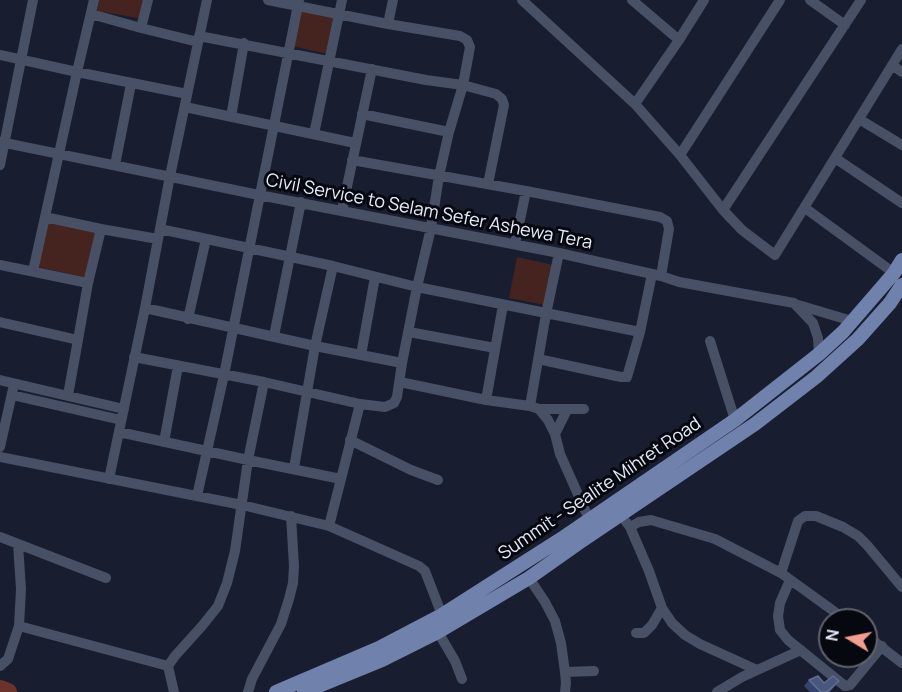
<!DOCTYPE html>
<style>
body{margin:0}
#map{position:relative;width:902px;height:692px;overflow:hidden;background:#181e2f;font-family:Manrope,sans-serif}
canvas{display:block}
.north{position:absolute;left:818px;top:608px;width:60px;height:60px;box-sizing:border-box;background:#060810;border:2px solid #60636d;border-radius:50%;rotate:280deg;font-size:16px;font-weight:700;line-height:24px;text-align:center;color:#e7ecf9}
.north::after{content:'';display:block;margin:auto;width:21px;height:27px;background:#f59c90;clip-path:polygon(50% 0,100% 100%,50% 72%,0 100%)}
</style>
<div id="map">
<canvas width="902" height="692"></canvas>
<div class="north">N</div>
</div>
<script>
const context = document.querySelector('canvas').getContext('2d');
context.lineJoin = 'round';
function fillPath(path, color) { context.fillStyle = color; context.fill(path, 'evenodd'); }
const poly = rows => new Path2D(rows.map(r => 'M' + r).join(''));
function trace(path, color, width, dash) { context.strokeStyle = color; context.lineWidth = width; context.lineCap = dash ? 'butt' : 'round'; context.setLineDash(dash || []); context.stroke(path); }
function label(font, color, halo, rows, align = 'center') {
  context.font = font + ' Manrope,sans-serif'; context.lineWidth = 6; context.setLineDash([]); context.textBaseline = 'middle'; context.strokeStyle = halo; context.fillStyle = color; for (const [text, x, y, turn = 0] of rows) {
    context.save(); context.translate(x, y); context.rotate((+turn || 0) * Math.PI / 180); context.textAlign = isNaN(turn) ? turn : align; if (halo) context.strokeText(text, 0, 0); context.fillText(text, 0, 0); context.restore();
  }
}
fillPath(poly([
 [99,0,146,0,144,19,97,11],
 [298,8,336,15,328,54,292,46],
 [48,215,98,225,86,277,36,267],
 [517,257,553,265,545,305,509,298]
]), '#45231f');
trace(poly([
 [0,689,8,692]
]), '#6b332c', 18);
trace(poly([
 [148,0,141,28,198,42],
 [522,0,635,104,680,155,723,210],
 [632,0,679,40],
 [810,0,845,25],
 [861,0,723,210,742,230,775,255,902,49],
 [91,14,141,28],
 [388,24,393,0],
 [199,36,426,80,463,85,496,94,502,99,504,105,488,184],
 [0,55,77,72,94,0],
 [892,65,902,72],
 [635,104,679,40,704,0],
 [185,107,355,143],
 [362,114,449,132],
 [231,117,244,43],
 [859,119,902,145],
 [314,134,342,0],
 [0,142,259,195,559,253,661,276,679,282,794,303,813,323,818,338,819,354],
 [680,155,780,0],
 [835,158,902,203],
 [352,160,526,191,660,217,667,221,669,229,661,276],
 [0,165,33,0],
 [115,165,131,84],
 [805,208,894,273],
 [342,210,372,69],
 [101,229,45,217,77,72,187,94],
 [160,229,333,266,417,287,640,332,627,377,621,377,538,359],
 [515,244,526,191],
 [0,265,88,283],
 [33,271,45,217],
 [795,304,852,321],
 [145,308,315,346,402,363,417,287,431,228,439,176,449,132,463,85,470,47,467,40,460,36,388,24,268,0],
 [188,319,206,239],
 [0,322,78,340,68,395],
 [409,332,495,348],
 [640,332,652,274],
 [274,336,301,202],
 [78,340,88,283,101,229,158,239],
 [710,341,735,420],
 [361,355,375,277],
 [134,357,264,382,360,404,385,407,394,403,397,397,402,363],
 [0,380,124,409],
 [400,382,486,400,530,406,546,314,559,253],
 [12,395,121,420],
 [486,400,503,305],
 [530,406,539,409,548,420,555,434,560,454,589,519],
 [539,409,584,409],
 [119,432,248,460,341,479,360,404],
 [555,434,567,410],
 [350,440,411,470,438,480],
 [164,442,178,366],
 [0,447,13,389],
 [0,457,242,505,329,526,419,566,425,571,442,615],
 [294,468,315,346,333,266],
 [109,479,145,308,170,176,207,0],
 [197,496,224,375,299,0],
 [626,522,630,527,649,571,662,608,672,623,685,635,700,644,757,670],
 [329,526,341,479],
 [630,527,639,522,651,520,715,539,781,573,846,620],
 [0,537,106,578],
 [18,544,21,589,19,626],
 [781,573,798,521,805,516,816,516,843,527,858,536,867,545,902,587],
 [529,578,545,602,555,621,561,643,565,672,566,683,565,692],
 [790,580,780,603,778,616,780,630,788,640,845,686,850,685,882,646],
 [438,632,455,661,462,679],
 [636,633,644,633,652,625,662,608],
 [866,635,902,663],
 [0,666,8,659,19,626,168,666,174,692],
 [168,666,175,656,202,626,218,606,227,583,235,551,248,460,264,382],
 [565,672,594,671],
 [248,692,252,679,281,624,289,599,293,583,294,566,291,516],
 [717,692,742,677,801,650]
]), '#485065', 10);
trace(poly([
 [276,692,379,648,442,615,561,539,735,420,819,354,843,332,894,273,902,260],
 [304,692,382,660,438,632,529,578,580,542,755,424,816,377,858,339,890,303,902,285]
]), '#7081ac', 14);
fillPath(poly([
 [809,680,824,683,839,681,830,692,810,692,804,686]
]), '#364570');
const building = poly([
 [818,676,824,683,833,676,839,681,827,692,821,692,809,680,818,676]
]);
fillPath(building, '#49577f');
trace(building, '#626e92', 1.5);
label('18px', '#e7ecf9', '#060810', [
 ["Civil Service to Selam Sefer Ashewa Tera",429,212,11],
 ["Summit - Sealite Mihret Road",600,489,-34]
]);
</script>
